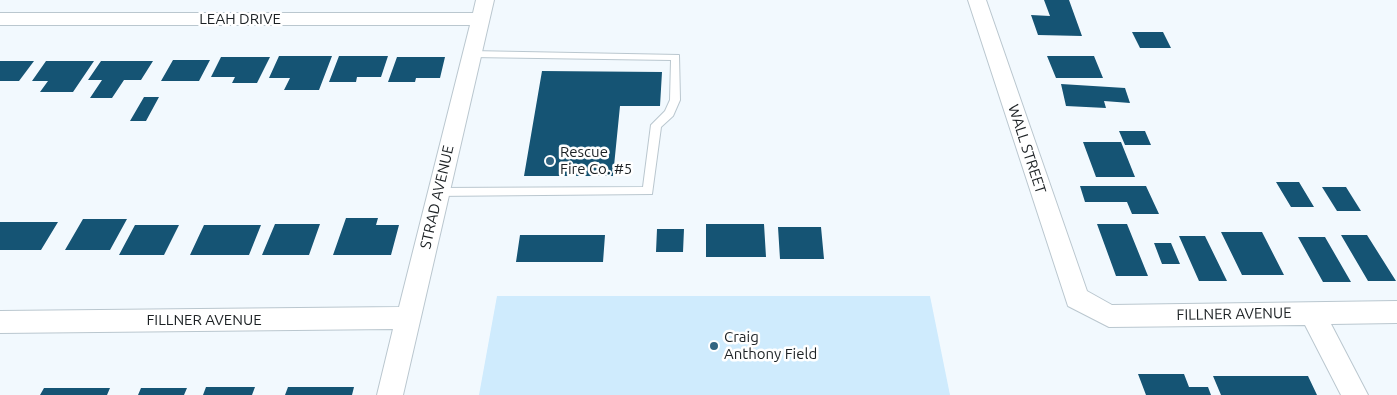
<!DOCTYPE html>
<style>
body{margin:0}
canvas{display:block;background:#f2f9fe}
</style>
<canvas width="1397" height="395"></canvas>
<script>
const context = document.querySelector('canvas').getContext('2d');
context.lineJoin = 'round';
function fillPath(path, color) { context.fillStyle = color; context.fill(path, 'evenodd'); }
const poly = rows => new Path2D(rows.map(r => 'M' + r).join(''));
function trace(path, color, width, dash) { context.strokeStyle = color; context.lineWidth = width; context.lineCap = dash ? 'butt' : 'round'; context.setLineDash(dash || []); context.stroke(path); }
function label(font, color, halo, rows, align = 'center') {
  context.font = font + ' Ubuntu,sans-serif'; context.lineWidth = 5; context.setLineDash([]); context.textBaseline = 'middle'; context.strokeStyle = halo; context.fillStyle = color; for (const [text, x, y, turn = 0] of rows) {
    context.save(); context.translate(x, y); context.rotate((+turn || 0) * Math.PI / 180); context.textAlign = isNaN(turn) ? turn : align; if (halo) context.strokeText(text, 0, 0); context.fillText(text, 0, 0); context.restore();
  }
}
fillPath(poly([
 [497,296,930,296,950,395,479,395]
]), '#cfebfd');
fillPath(poly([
 [1044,0,1069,0,1082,36,1038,35,1031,15,1050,16],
 [1132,32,1163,32,1171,48,1140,48],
 [279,56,332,56,319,90,284,90,290,78,269,78],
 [339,56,388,56,381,77,357,77,356,82,329,82],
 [1047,56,1094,56,1103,78,1056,78],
 [221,57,270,57,257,83,232,83,235,77,211,77],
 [397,57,445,57,440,78,416,78,415,82,388,82],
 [173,60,210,60,199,81,161,81],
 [0,61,34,61,19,81,0,81],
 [46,61,94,61,73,92,40,92,48,81,32,81],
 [101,61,153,61,141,80,124,80,112,98,90,98,102,80,88,80],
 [542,71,662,72,660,106,620,106,613,176,524,176],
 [1061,84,1125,88,1130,103,1104,101,1106,108,1066,106],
 [144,97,159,97,146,121,130,121],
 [1119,131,1145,131,1151,145,1125,145],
 [1083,142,1121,142,1135,177,1096,177],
 [1276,182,1299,182,1314,207,1291,207],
 [1080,186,1146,186,1159,214,1132,214,1127,202,1085,202],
 [1322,187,1346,187,1361,211,1337,211],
 [346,218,378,218,376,225,399,225,391,255,333,255],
 [83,219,127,219,110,250,65,250],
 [0,222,58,222,41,250,0,250],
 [275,224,320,224,309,255,262,255],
 [706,224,764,224,766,257,706,257],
 [1097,224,1127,224,1148,276,1116,276],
 [135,225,179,225,164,255,119,255],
 [204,225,261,225,249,255,190,255],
 [778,227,821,227,824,259,780,259],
 [657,229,684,229,683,252,656,252],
 [1221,232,1262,232,1284,275,1242,275],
 [520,235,605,235,603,262,516,262],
 [1341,235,1367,235,1396,281,1368,281],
 [1179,236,1205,236,1227,281,1199,281],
 [1298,237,1325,237,1351,282,1323,282],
 [1154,243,1171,243,1180,264,1162,264],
 [1138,374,1184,374,1189,387,1208,387,1211,395,1146,395],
 [1213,376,1308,376,1317,395,1221,395],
 [206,387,255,387,252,395,203,395],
 [288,387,354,387,352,395,285,395],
 [44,388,110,388,107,395,40,395],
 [141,388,187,388,184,395,138,395]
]), '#155474');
const service = poly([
 [471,51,679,55,680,100,673,116,661,127,652,194,434,196,432,193,434,190,438,188,643,187,651,125,665,111,670,100,671,60,471,57,466,54,471,51]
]);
const minor = poly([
 [476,0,494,0,403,395,377,395,393,329,0,333,0,311,399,307,470,25,0,25,0,13,473,13,476,0],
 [968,0,986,0,1087,291,1112,305,1397,301,1397,323,1331,324,1368,395,1341,395,1305,325,1109,327,1068,306,968,0]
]);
trace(service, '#bac7cf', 2);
trace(minor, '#bac7cf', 2);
fillPath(service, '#fff');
fillPath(minor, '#fff');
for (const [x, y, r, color] of [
 [550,161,5,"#316481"],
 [714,346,5,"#316481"]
]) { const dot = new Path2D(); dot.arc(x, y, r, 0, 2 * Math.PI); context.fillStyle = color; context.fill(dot); trace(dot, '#fff', 2); }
label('15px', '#1c2124', '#fff', [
 ["LEAH DRIVE",240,19],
 ["WALL STREET",1027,149,72],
 ["STRAD AVENUE",437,197,-77],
 ["FILLNER AVENUE",1234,314,-1],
 ["FILLNER AVENUE",204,320]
]);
label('15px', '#1c2124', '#fff', [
 ["Rescue",560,152],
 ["Fire Co. #5",560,169],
 ["Craig",724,337],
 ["Anthony Field",724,354]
], 'left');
</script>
